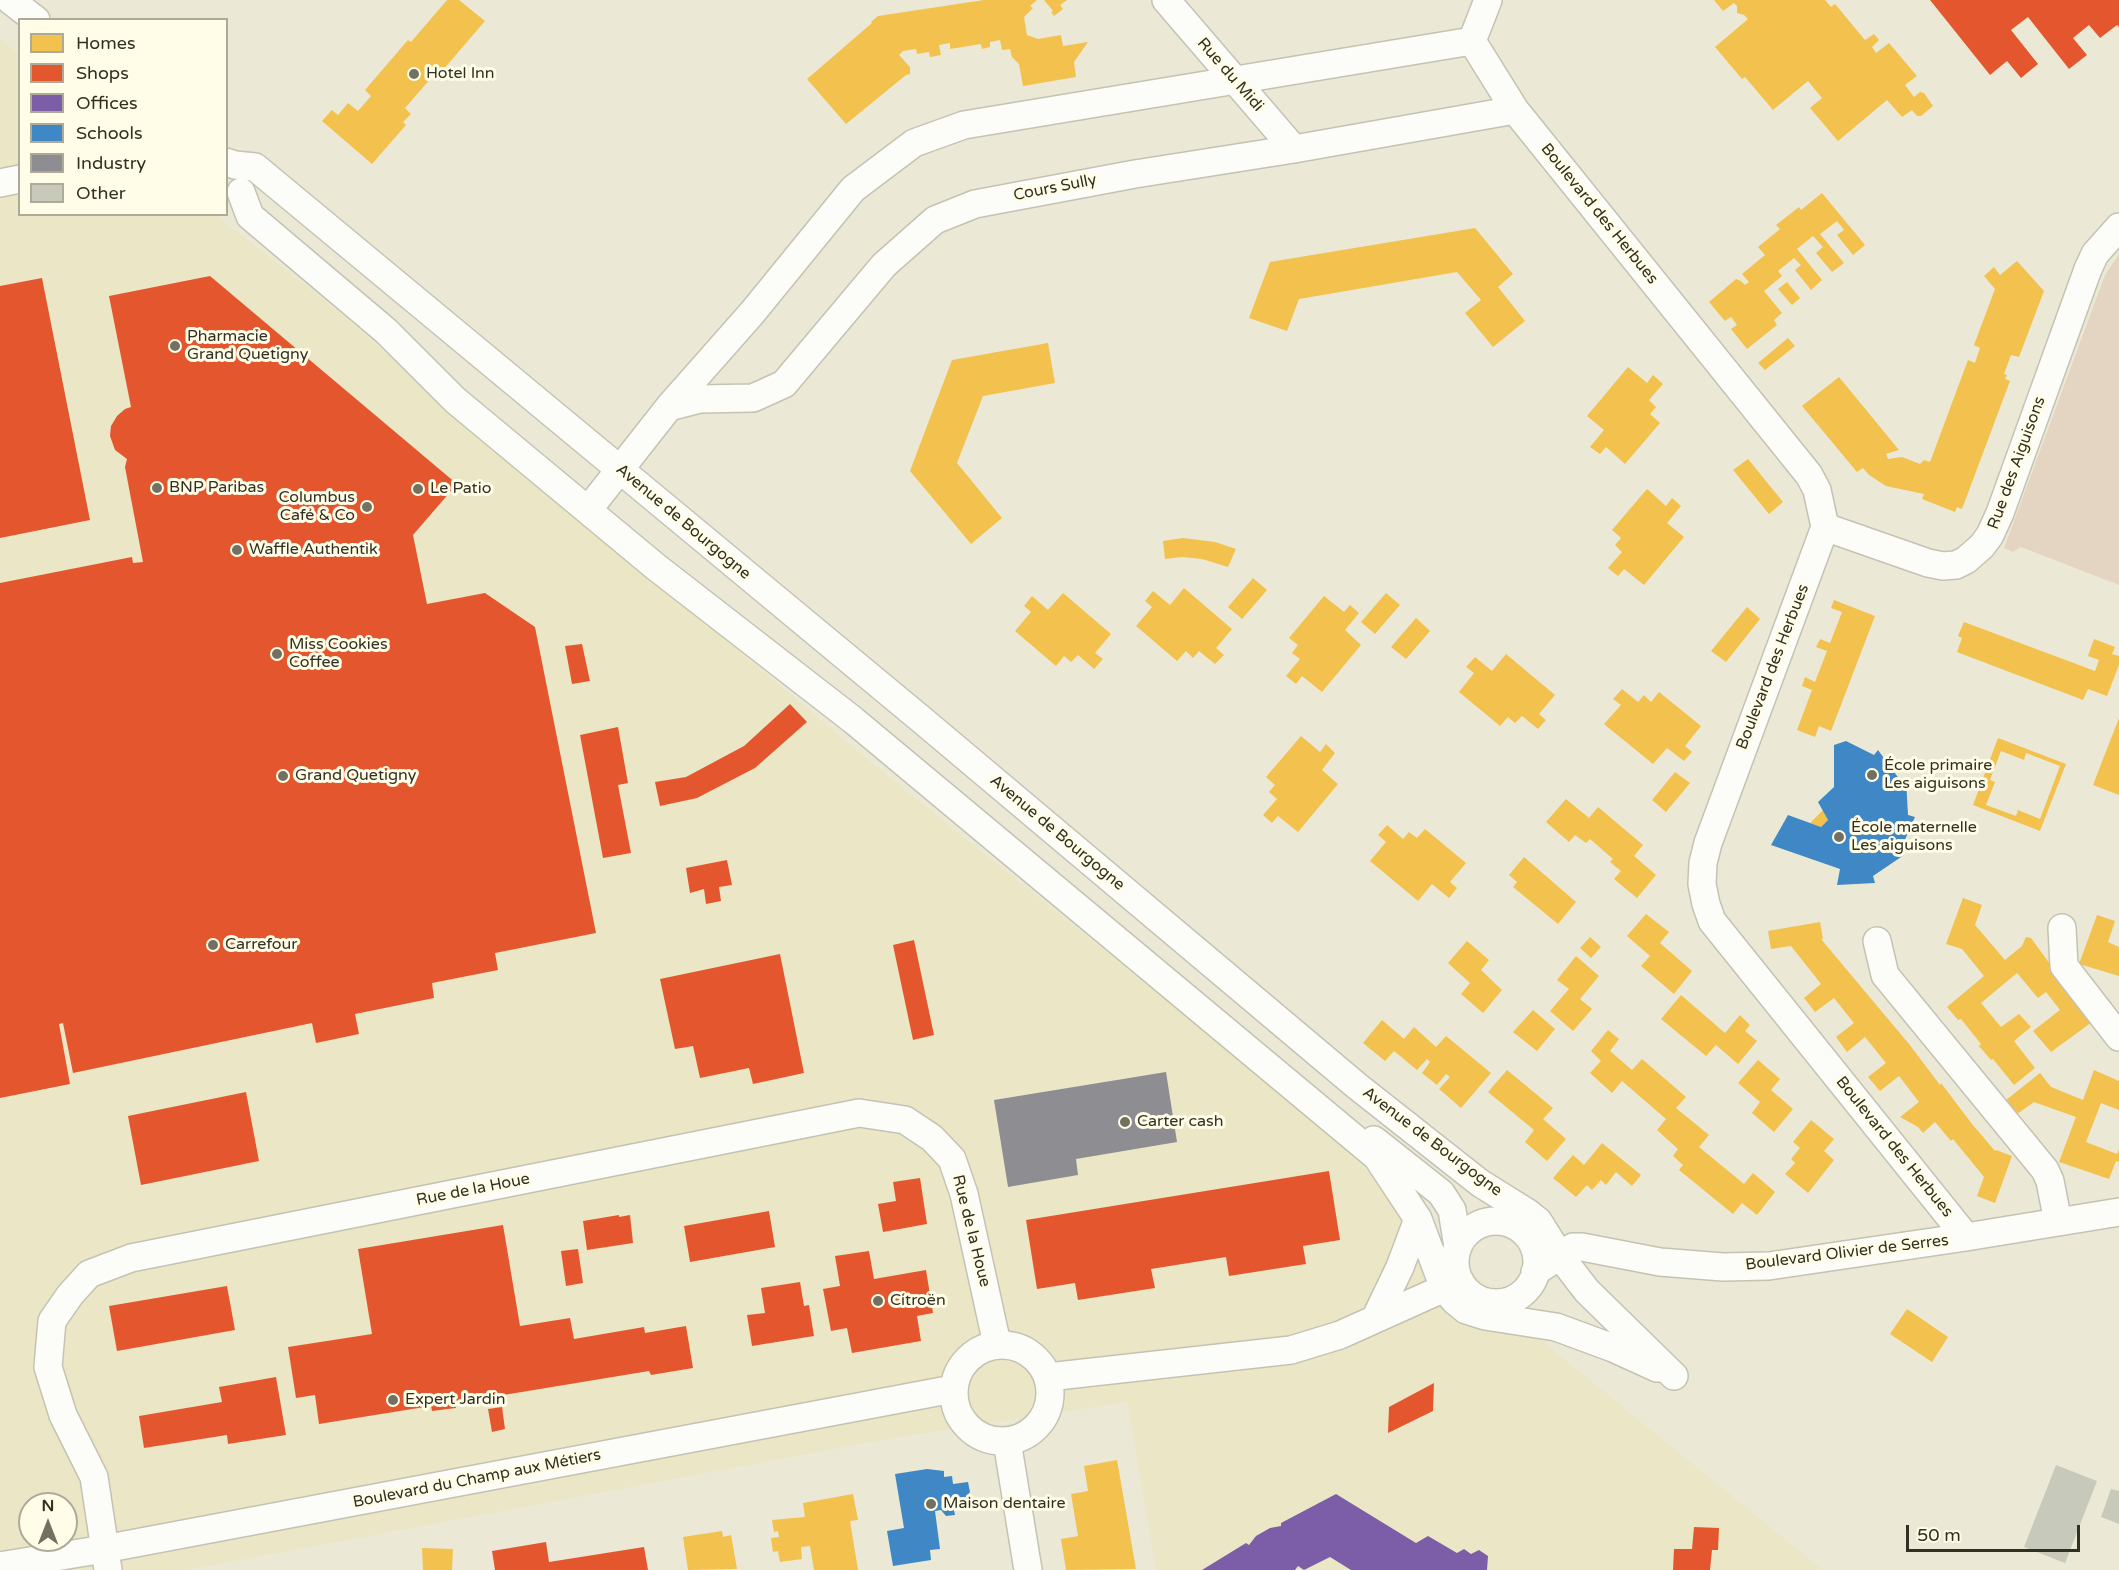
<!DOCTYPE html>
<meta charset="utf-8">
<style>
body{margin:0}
#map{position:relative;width:2119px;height:1570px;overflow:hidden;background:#ebe9d5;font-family:"Varela Round",sans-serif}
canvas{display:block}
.legend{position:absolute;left:18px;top:18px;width:210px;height:198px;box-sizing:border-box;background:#fffde7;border:2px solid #adab98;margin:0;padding:8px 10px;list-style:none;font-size:18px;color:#313022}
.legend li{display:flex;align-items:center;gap:12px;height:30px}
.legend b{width:30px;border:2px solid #adab98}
.north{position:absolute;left:18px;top:1492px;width:60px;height:60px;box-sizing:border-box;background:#fffde7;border:2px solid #adab98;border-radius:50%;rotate:0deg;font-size:16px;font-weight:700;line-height:24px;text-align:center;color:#313022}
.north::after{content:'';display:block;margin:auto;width:21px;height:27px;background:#727161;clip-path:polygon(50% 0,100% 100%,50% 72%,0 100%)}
.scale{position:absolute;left:1906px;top:1525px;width:174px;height:27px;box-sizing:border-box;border:3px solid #313022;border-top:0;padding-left:8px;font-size:18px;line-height:21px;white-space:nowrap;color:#313022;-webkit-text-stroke:4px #fffde7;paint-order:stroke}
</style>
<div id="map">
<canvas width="2119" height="1570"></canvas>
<ul class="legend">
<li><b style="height:16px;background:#f2c14e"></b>Homes</li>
<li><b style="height:16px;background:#e4572e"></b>Shops</li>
<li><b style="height:16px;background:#7b5ea7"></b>Offices</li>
<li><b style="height:16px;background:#3f88c5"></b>Schools</li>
<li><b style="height:16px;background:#8d8d92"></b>Industry</li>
<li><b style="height:16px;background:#c7c9ba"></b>Other</li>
</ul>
<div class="north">N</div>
<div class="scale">50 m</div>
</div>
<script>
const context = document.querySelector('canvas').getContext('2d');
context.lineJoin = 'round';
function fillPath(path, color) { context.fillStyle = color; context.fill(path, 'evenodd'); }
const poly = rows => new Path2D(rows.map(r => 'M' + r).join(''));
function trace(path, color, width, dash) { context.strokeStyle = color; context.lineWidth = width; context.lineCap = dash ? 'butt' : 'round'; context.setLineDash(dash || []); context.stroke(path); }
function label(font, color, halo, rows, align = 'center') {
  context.font = font + ' "Varela Round",sans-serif'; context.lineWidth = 6; context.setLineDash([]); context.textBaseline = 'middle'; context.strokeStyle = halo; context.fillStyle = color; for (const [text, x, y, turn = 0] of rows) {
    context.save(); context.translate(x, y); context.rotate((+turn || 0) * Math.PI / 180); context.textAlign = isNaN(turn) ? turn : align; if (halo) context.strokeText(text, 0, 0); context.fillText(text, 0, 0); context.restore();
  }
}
fillPath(poly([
 [0,38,19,54,20,214,216,215,325,301,861,754,1319,1124,1547,1345,1823,1570,1156,1570,1127,1402,888,1439,187,1570,0,1570],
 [30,1504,66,1504,66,1540,30,1540]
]), '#ebe7c6');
fillPath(poly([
 [2119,254,2119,585,2021,547,2013,552,2004,548,2105,275]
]), '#e3d5c2');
fillPath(poly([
 [447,0,459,0,485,21,442,71,439,69,405,108,411,114,403,122,406,125,372,164,322,121,332,110,338,115,348,103,358,111,371,96,365,90,408,40,411,42],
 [984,0,1037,0,1030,6,1033,8,1024,17,1027,35,1038,39,1061,35,1063,46,1088,42,1074,62,1076,77,1023,86,1019,64,1012,57,1010,49,1002,50,1000,40,990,42,990,47,982,49,981,44,950,49,950,43,939,45,941,55,930,57,929,52,917,54,916,49,903,51,899,55,910,67,910,74,906,75,846,124,807,79,872,23,871,22,878,16],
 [1044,0,1067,0,1060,5,1063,9,1054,16,1051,12,1053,11],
 [1714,0,1825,0,1831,7,1835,4,1865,40,1874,34,1879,40,1872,47,1876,53,1889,43,1917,76,1905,85,1914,97,1920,92,1924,93,1933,106,1921,116,1917,116,1912,110,1902,117,1887,100,1838,141,1810,108,1822,98,1808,81,1773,110,1745,77,1742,79,1715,47,1748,19,1744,15,1737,13,1737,6,1734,3,1723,11],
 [1822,193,1865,245,1853,255,1837,235,1844,230,1837,221,1820,234,1844,263,1832,272,1816,253,1823,247,1813,236,1797,249,1822,280,1811,290,1795,270,1801,265,1794,258,1778,271,1782,276,1764,291,1782,313,1774,320,1777,325,1747,349,1731,329,1737,325,1731,317,1725,321,1709,302,1736,279,1741,281,1745,285,1749,282,1742,274,1765,255,1758,247,1780,229,1776,225,1799,207,1801,210],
 [1475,228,1513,274,1498,287,1525,321,1493,347,1465,313,1481,300,1457,272,1299,299,1287,331,1249,318,1270,262],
 [2017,261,2044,291,2019,357,2011,355,2004,374,2007,375,2005,379,2010,381,1962,509,1957,507,1955,512,1922,499,1924,494,1886,486,1869,475,1863,468,1857,472,1802,406,1839,377,1899,450,1886,454,1888,459,1902,457,1920,464,1924,460,1930,462,1968,360,1975,363,1980,348,1974,345,1995,289,1984,276,1994,267,2000,275],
 [1787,282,1800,298,1792,305,1778,289],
 [1788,338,1795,346,1765,370,1758,363],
 [1048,343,1055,383,983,396,957,463,1002,518,971,544,910,471,952,360],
 [1628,367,1647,383,1653,375,1663,384,1649,400,1656,407,1650,414,1660,423,1625,464,1606,447,1600,454,1590,447,1604,430,1587,416],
 [1748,459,1783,502,1769,514,1733,470],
 [1647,489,1666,506,1672,498,1681,506,1667,523,1684,537,1644,585,1624,569,1618,576,1608,568,1622,552,1615,545,1621,538,1612,530],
 [1183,538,1215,542,1236,549,1228,567,1202,559,1182,557,1165,559,1163,541],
 [1253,578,1267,590,1242,619,1228,607],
 [1184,588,1232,629,1216,648,1224,655,1215,664,1199,651,1193,658,1186,651,1177,661,1136,626,1152,607,1145,601,1153,591,1170,605],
 [1063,593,1111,634,1095,653,1103,659,1094,669,1078,655,1071,662,1064,656,1056,666,1015,631,1031,612,1024,606,1032,596,1048,610],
 [1386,593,1400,605,1375,634,1361,622],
 [1324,596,1344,612,1350,605,1359,613,1345,630,1361,645,1322,692,1302,676,1296,684,1286,676,1300,659,1292,653,1298,645,1289,638],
 [1834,600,1875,616,1831,731,1819,726,1815,737,1797,730,1812,690,1802,686,1805,677,1815,682,1827,651,1816,647,1820,639,1830,643,1842,612,1831,608],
 [1747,607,1760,619,1726,662,1711,651],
 [1416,618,1430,631,1406,659,1391,647],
 [1964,622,2095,671,2099,660,2088,656,2094,639,2115,647,2112,654,2119,656,2119,665,2107,696,2088,689,2083,700,1957,652,1962,638,1958,636],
 [1506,654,1555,695,1539,714,1546,720,1538,729,1522,716,1515,723,1508,717,1500,726,1459,692,1474,673,1466,667,1475,657,1492,671],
 [1622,689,1638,702,1644,695,1651,702,1659,692,1701,726,1685,746,1692,752,1684,761,1667,748,1653,764,1604,724,1621,705,1613,699],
 [2119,718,2119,795,2093,785],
 [1301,736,1320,752,1326,744,1335,753,1322,770,1338,784,1298,832,1278,816,1272,823,1263,815,1277,799,1269,792,1275,785,1266,777],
 [1998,738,2066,764,2040,831,1973,805],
 [2001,751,2024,760,2026,753,2060,766,2040,819,2018,810,2016,816,1986,805,1995,782,1990,780],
 [1675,772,1690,783,1666,812,1652,800],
 [1566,799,1589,818,1598,807,1643,845,1634,856,1656,875,1637,898,1614,879,1621,871,1610,862,1613,859,1590,839,1586,843,1575,835,1569,842,1546,822],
 [1823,810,1828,820,1821,827,1810,823],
 [1387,825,1403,839,1409,832,1417,838,1425,829,1466,863,1450,882,1457,888,1449,898,1432,884,1418,901,1370,861,1386,842,1378,835],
 [1524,857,1576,902,1558,924,1513,887,1517,882,1509,875],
 [1963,898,1982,905,1975,925,2005,960,2022,946,2026,937,2031,938,2050,964,2049,968,2092,1022,2051,1052,2033,1031,2060,1010,2046,992,2038,998,2017,973,1981,1003,2001,1027,2019,1014,2031,1027,2014,1041,2035,1068,2014,1085,1993,1059,1991,1060,1979,1046,1981,1044,1961,1019,1958,1020,1947,1007,1984,976,1962,949,1946,944],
 [1646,914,1669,932,1660,943,1692,971,1674,994,1641,966,1650,956,1627,936],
 [2097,915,2115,921,2108,942,2119,947,2119,976,2079,964],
 [1820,922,1823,939,1821,939,1909,1044,1940,1085,1941,1083,1972,1124,1995,1151,1996,1150,2012,1156,1995,1203,1977,1196,1984,1177,1953,1139,1951,1141,1935,1122,1923,1133,1918,1127,1900,1117,1919,1102,1899,1076,1880,1091,1868,1077,1886,1063,1865,1037,1847,1052,1836,1037,1854,1023,1834,998,1815,1012,1804,998,1821,984,1791,946,1771,949,1768,931],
 [1590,937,1601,947,1591,958,1580,948],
 [1467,941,1489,960,1481,970,1502,990,1483,1013,1461,994,1470,983,1448,963],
 [1576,956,1599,976,1580,999,1592,1009,1573,1031,1550,1011,1569,989,1557,980],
 [1681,995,1725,1033,1740,1015,1750,1025,1745,1031,1757,1041,1738,1064,1716,1045,1706,1056,1661,1019],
 [1533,1010,1555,1029,1537,1051,1513,1032],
 [1382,1020,1404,1039,1414,1027,1436,1047,1446,1036,1491,1073,1461,1108,1439,1089,1450,1077,1446,1074,1437,1085,1422,1073,1430,1062,1427,1059,1417,1070,1394,1051,1385,1061,1363,1043],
 [1608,1030,1619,1039,1610,1051,1632,1070,1642,1059,1686,1097,1676,1108,1709,1135,1699,1147,1744,1184,1753,1173,1775,1192,1757,1215,1742,1203,1733,1214,1679,1170,1683,1165,1673,1156,1678,1149,1657,1130,1666,1119,1622,1081,1612,1093,1590,1073,1601,1061,1591,1051],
 [1758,1060,1780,1079,1771,1090,1793,1109,1774,1132,1752,1113,1760,1102,1738,1083],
 [1507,1070,1553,1108,1543,1119,1566,1139,1547,1161,1525,1142,1534,1130,1488,1092],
 [2094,1070,2119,1081,2119,1110,2101,1103,2086,1142,2117,1154,2119,1149,2119,1162,2116,1161,2109,1179,2059,1162,2076,1117,2034,1102,2017,1114,2006,1100,2040,1073,2051,1087,2083,1100],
 [1811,1120,1834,1139,1824,1151,1834,1160,1808,1193,1785,1174,1795,1163,1791,1159,1800,1148,1793,1142],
 [1602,1143,1641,1175,1632,1186,1616,1172,1606,1185,1601,1180,1592,1190,1587,1185,1576,1197,1553,1178,1573,1155,1584,1165],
 [1907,1309,1948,1337,1932,1362,1890,1334],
 [1117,1460,1136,1569,1066,1570,1061,1539,1078,1536,1071,1494,1088,1491,1084,1466],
 [853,1494,858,1520,850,1521,858,1570,814,1570,810,1546,801,1547,802,1559,780,1562,778,1551,773,1552,771,1538,779,1537,778,1531,774,1532,772,1520,805,1517,803,1503],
 [722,1531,723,1537,731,1535,737,1569,688,1570,683,1537],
 [422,1548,453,1549,452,1570,423,1570]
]), '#f2c14e');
fillPath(poly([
 [1930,0,2119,0,2119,27,2117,25,2100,38,2089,25,2073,38,2087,55,2069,69,2028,17,2011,30,2038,64,2021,78,2007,61,1990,75],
 [210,276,457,484,413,535,427,604,485,593,535,627,596,933,495,953,498,970,432,983,434,998,355,1014,359,1034,316,1043,312,1023,73,1073,63,1023,59,1024,70,1084,0,1098,0,583,132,557,133,563,143,562,125,467,127,459,115,450,110,436,111,426,117,416,125,409,131,407,109,296],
 [42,278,90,520,0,538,0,286],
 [582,644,590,681,572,684,565,646],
 [790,704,807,722,755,768,697,798,660,806,655,782,686,777,744,746],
 [618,727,628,783,618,785,631,853,603,858,580,735],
 [727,860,732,885,719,887,721,901,706,904,704,889,690,893,686,868],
 [914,940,934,1035,913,1040,893,945],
 [780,954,804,1073,753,1084,749,1068,700,1078,693,1046,675,1049,660,979],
 [246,1092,259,1161,141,1185,128,1116],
 [1329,1171,1340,1240,1303,1246,1306,1264,1229,1276,1226,1257,1151,1269,1155,1288,1078,1300,1075,1283,1037,1289,1026,1220],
 [920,1178,927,1224,883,1232,878,1204,896,1201,893,1182],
 [769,1211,775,1247,690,1262,684,1226],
 [619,1215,619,1217,630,1215,633,1243,587,1250,583,1221],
 [503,1225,520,1326,570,1318,574,1339,644,1327,645,1333,686,1326,693,1368,651,1375,649,1371,455,1403,456,1408,432,1411,431,1406,319,1424,315,1395,296,1398,288,1347,372,1334,358,1249],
 [578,1249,583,1283,566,1286,561,1251],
 [869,1251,874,1279,926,1270,933,1313,917,1316,921,1341,852,1353,847,1328,831,1331,823,1289,840,1286,835,1256],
 [800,1282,804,1306,809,1305,814,1336,752,1346,747,1315,765,1313,761,1288],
 [227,1286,235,1330,117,1351,109,1306],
 [276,1377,286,1435,228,1444,227,1435,144,1448,139,1416,222,1402,219,1387],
 [1434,1383,1433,1411,1388,1433,1389,1407],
 [502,1407,505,1429,492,1432,488,1409],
 [1694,1527,1719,1528,1718,1550,1712,1550,1710,1570,1673,1570,1674,1549,1692,1549],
 [546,1542,549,1562,644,1547,648,1570,495,1570,492,1551]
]), '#e4572e');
fillPath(poly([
 [1336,1494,1416,1543,1428,1536,1457,1553,1464,1549,1471,1554,1479,1550,1488,1556,1487,1570,1351,1570,1330,1557,1304,1570,1298,1566,1295,1570,1202,1570,1246,1543,1249,1545,1256,1536,1270,1528,1281,1526,1281,1523]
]), '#7b5ea7');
fillPath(poly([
 [1846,741,1874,755,1878,750,1900,780,1906,779,1908,815,1915,817,1900,851,1904,855,1873,876,1875,883,1837,885,1840,869,1771,845,1788,815,1821,827,1828,820,1818,802,1834,787,1834,745],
 [927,1469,944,1471,944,1477,952,1476,953,1484,968,1482,970,1492,965,1498,967,1507,954,1510,955,1515,946,1516,941,1510,935,1511,940,1549,930,1550,931,1560,893,1566,887,1531,904,1528,895,1474]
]), '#3f88c5');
fillPath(poly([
 [1166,1072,1177,1142,1076,1159,1078,1175,1008,1187,994,1100]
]), '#8d8d92');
fillPath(poly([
 [2056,1465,2097,1481,2065,1563,2024,1547],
 [2111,1489,2119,1491,2119,1524,2101,1517]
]), '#c7c9ba');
const street = poly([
 [10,0,36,20],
 [1166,0,1294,149],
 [1472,41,1515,110,1809,475,1817,490,1825,527,1708,843,1703,863,1702,884,1706,904,1712,921,1966,1237],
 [1472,41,1488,0],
 [226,162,235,165,255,167,922,720,1357,1086,1480,1183,1528,1213,1538,1221,1560,1256,1587,1291,1674,1376],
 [0,183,20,179],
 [241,192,250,216,386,331,455,400,656,567,853,720,1377,1157,1418,1219,1444,1288,1455,1301,1466,1310,1485,1316,1556,1327,1613,1348,1657,1368],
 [669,407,700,399,753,398,784,384,884,265,935,220,975,204,1135,174,1294,149,1515,110],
 [595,501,669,407,752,313,853,189,914,143,964,125,1472,41],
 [1825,527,1928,563,1943,566,1956,565,1966,560,1982,546,1990,535,2000,513,2088,269,2095,254,2119,227],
 [2062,928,2064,966,2119,1037],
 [1877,941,1885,975,2045,1170,2050,1181,2058,1222],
 [1374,1140,1441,1193,1452,1210,1458,1247],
 '1455 1262a41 41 0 1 1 82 0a41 41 0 1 1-82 0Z',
 [1535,1272,1573,1247,1582,1247,1660,1262,1723,1267,1769,1266,1966,1237,2119,1212],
 [1375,1319,1400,1267,1418,1219],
 '954 1393a48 48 0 1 1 96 0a48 48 0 1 1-96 0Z',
 [1048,1377,1291,1350,1340,1335,1460,1281],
 [1007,1441,1028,1570],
 [0,1566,104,1549,953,1389],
 [108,1570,94,1477,63,1415,48,1367,52,1321,70,1295,89,1274,131,1258,859,1113,905,1120,932,1138,952,1159,964,1194,997,1344]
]);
trace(street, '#c4c3b3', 30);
trace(street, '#fcfcf9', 27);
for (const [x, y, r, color] of [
 [414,74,6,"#727161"],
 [175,346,6,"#727161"],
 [157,488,6,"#727161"],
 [418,489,6,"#727161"],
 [367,507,6,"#727161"],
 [237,550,6,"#727161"],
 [277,654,6,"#727161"],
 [1872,775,6,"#727161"],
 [283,776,6,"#727161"],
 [1839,837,6,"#727161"],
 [213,945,6,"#727161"],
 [1125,1122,6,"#727161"],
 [878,1301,6,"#727161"],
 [393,1400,6,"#727161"],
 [931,1504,6,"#727161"]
]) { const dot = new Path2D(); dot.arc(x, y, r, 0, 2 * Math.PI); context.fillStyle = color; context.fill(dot); trace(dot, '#fffde7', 2); }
label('16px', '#313022', '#fffde7', [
 ["Hotel Inn",426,74],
 ["Pharmacie",187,337],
 ["Grand Quetigny",187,355],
 ["BNP Paribas",169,488],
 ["Le Patio",430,489],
 ["Columbus",355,498,"right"],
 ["Café & Co",355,516,"right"],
 ["Waffle Authentik",249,550],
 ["Miss Cookies",289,645],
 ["Coffee",289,663],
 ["École primaire",1884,766],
 ["Les aiguisons",1884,784],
 ["Grand Quetigny",295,776],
 ["École maternelle",1851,828],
 ["Les aiguisons",1851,846],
 ["Carrefour",225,945],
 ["Carter cash",1137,1122],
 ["Citroën",890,1301],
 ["Expert Jardin",405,1400],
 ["Maison dentaire",943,1504]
], 'left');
label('16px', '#313022', '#fffde7', [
 ["Rue du Midi",1230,75,49],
 ["Cours Sully",1055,188,-11],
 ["Boulevard des Herbues",1599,214,51],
 ["Rue des Aiguisons",2017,463,-70],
 ["Avenue de Bourgogne",683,522,40],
 ["Boulevard des Herbues",1773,667,-69],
 ["Avenue de Bourgogne",1057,833,40],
 ["Avenue de Bourgogne",1432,1142,37],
 ["Boulevard des Herbues",1894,1147,51],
 ["Rue de la Houe",473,1190,-11],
 ["Rue de la Houe",971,1231,76],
 ["Boulevard Olivier de Serres",1847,1253,-7],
 ["Boulevard du Champ aux Métiers",477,1479,-11]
]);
</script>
